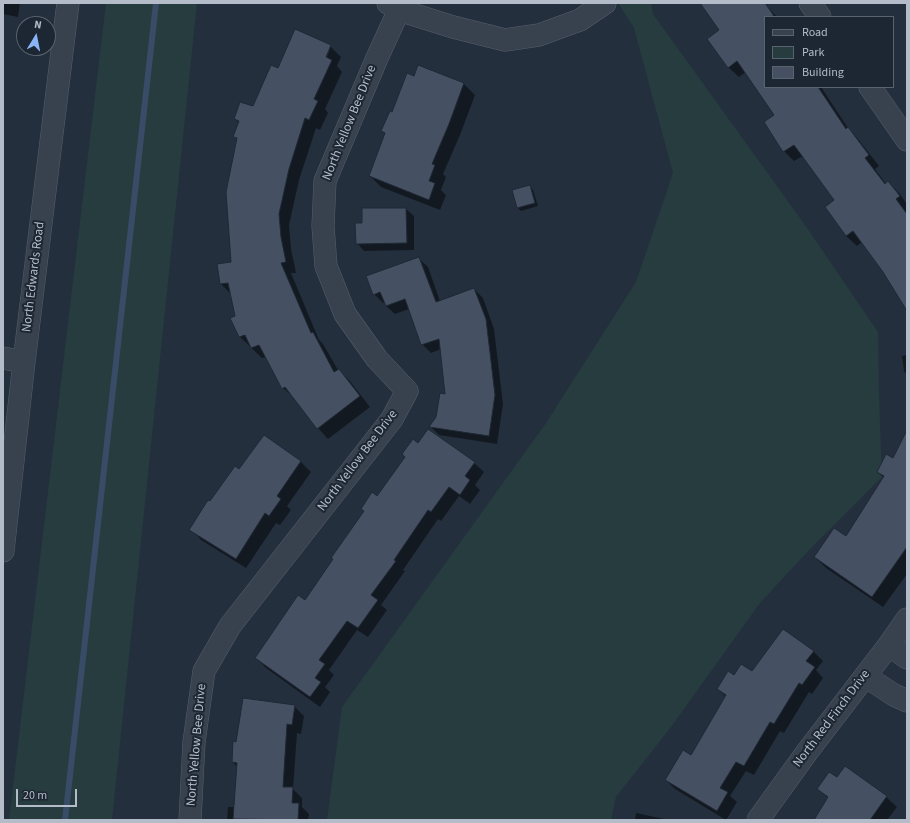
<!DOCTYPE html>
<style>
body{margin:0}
#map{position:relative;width:910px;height:823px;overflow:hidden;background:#242f3e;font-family:"Source Sans 3",sans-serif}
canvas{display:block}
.frame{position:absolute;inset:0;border:4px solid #b4bcc9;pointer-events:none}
.legend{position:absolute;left:764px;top:16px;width:130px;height:72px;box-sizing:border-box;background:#1d2633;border:1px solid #59626f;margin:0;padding:5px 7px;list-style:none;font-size:12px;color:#b4bcc9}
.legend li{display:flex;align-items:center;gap:8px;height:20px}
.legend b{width:20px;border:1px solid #59626f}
.north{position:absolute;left:16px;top:16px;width:40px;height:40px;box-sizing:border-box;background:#1d2633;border:1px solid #59626f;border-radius:50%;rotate:10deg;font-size:11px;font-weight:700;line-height:16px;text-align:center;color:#b4bcc9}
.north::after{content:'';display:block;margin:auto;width:14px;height:18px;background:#8ab4f8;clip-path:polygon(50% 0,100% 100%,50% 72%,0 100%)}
.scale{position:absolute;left:16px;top:789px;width:61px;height:18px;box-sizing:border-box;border:2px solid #b4bcc9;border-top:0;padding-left:5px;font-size:12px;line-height:14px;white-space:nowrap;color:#b4bcc9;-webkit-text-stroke:3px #1d2633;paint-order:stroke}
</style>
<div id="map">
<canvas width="910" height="823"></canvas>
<div class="frame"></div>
<ul class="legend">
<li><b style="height:5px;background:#38414e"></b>Road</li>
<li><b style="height:11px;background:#263c3f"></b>Park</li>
<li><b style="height:11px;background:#455162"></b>Building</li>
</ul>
<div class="north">N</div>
<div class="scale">20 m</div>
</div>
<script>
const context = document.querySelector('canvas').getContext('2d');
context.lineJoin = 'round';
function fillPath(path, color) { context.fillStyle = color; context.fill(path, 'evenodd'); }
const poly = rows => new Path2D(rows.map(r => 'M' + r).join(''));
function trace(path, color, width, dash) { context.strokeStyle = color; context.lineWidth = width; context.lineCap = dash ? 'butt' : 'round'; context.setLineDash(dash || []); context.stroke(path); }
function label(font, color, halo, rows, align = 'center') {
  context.font = font + ' "Source Sans 3",sans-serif'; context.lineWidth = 4; context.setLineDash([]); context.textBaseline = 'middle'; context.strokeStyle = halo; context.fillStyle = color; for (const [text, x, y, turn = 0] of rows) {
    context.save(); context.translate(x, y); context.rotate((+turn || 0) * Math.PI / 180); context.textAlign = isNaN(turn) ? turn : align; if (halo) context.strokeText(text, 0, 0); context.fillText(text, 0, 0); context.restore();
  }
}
fillPath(poly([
 [106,3,197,3,112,820,9,820],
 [618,3,651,3,653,14,805,225,878,332,879,396,882,477,811,548,760,603,671,727,616,797,611,820,327,820,342,707,546,423,636,282,673,173,634,28]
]), '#263c3f');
fillPath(poly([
 [3,3,20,3,18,17,3,14],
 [701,3,764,3,777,17,765,17,765,87,821,87,848,128,858,139,879,166,875,169,886,184,888,182,899,193,907,204,907,209,906,210,907,212,907,309,884,271,862,242,857,246,846,236,836,201,803,156,794,161,784,151,776,115,746,72,739,77,728,67,721,30],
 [330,46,341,57,337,66,342,72,325,109,328,113,320,130,316,128,299,180,289,225,291,249,296,273,291,273,319,340,323,344,338,370,339,370,349,380,370,407,328,439,318,428,295,398,283,388,266,357,262,358,240,337,232,318,236,317,231,294,221,284,232,262,238,140,235,137,239,123,235,119,253,108,278,69],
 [328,49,330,49,325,62,323,62],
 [418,66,464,84,475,95,460,135,443,174,446,177,441,190,446,195,440,210,381,187,370,176,386,135,382,131,414,78],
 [530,186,533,190,538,206,521,211,518,208],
 [406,209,414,216,414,250,364,251,357,243,363,224],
 [419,259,428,267,440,301,474,289,483,298,494,329,503,404,497,444,439,435,431,427,437,417,446,395,441,349,431,353,422,344,409,309,395,314,386,306,385,302,383,303,374,294],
 [907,355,907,375,904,371,902,356],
 [264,436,301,462,311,472,287,506,291,510,280,525,276,523,246,568,201,540,191,529,210,502,240,471],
 [418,444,474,463,484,472,475,485,480,490,470,504,459,496,441,521,438,519,403,570,405,571,381,605,387,610,368,637,357,630,329,670,334,675,325,687,330,692,320,707,266,668,256,658,305,601,377,497],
 [907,450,907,574,883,607,826,568,815,557,846,537,884,478,878,472],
 [813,651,823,661,816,670,823,678,812,694,809,692,784,733,780,731,754,775,746,771,730,796,737,802,726,820,675,789,666,780,692,756,726,697,718,689,735,676,753,672],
 [294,706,304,716,301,734,297,733,293,789,302,798,302,807,309,814,308,820,227,820,228,807,234,807,237,767,233,762,237,743],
 [846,767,886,797,897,807,887,820,815,820,828,798,818,789,837,778],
 [636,813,669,820,635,820]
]), '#0007');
trace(poly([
 [65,820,156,3]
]), '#394c67', 6);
const building = poly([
 [700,3,765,3,774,16,765,17,765,87,818,87,846,129,848,127,869,155,865,158,885,184,888,181,900,196,896,199,907,214,907,311,883,272,853,231,846,236,825,207,834,200,794,145,783,152,764,122,774,115,737,61,728,68,707,39,719,30,700,3],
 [295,29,331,45,326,57,332,60,314,99,318,101,309,120,305,118,289,169,279,214,281,237,286,262,281,263,311,333,313,332,334,372,339,369,360,396,317,429,285,387,282,389,259,345,251,348,245,335,239,337,230,318,235,316,228,283,220,284,217,264,231,262,226,192,237,138,233,137,239,121,234,119,240,102,253,106,271,65,278,68,295,29],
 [418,65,464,83,449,124,432,164,435,165,429,181,435,183,429,200,369,176,385,133,381,131,390,111,392,112,407,73,414,76,418,65],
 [530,185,535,203,517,208,512,190,530,185],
 [362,208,406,208,407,243,356,244,355,223,362,223,362,208],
 [419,257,436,302,474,288,486,319,495,395,489,436,429,427,436,417,440,393,445,394,439,339,421,345,405,299,386,306,380,292,373,295,366,276,419,257],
 [428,429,475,462,465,476,470,480,460,495,449,487,431,512,428,510,394,560,396,561,371,595,378,600,358,628,347,621,319,660,325,664,315,678,321,682,310,697,255,658,298,595,305,600,333,559,331,558,364,511,361,509,372,492,377,496,405,457,402,454,413,439,418,443,428,429],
 [907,430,907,547,872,597,814,557,834,528,846,536,884,476,877,472,886,454,893,458,907,430],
 [264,435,301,461,277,496,281,499,269,516,265,513,236,559,189,530,208,500,210,501,235,466,239,469,264,435],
 [783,629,814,651,806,661,815,667,802,685,799,683,774,724,770,722,744,766,736,762,720,788,728,792,717,811,665,780,683,750,691,755,726,695,717,689,728,671,734,675,741,664,752,671,783,629],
 [243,698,295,705,292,725,287,724,283,787,293,787,292,803,299,803,298,820,233,819,237,763,232,762,233,741,236,742,243,698],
 [845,766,887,796,870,820,814,820,828,797,817,789,829,772,837,777,845,766]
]);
fillPath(building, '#455162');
trace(building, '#1f2835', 1);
const street = poly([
 [388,3,399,10,453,27,505,40,539,35,580,20,605,3],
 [810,3,820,17],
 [870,87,907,140],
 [3,358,24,362],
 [3,551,24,362,68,3],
 [889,645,907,658],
 [865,676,894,695,907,701],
 [190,820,194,742,204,671,230,626,392,419,407,391,377,359,345,314,326,266,323,226,325,181,377,58,399,10],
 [758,820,807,752,889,645,907,619]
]);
trace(street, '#565f6c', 23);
trace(street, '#38414e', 22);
label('13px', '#b4bcc9', '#1d2633', [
 ["North Yellow Bee Drive",350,123,-68],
 ["North Edwards Road",34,277,-83],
 ["North Yellow Bee Drive",358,461,-53],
 ["North Red Finch Drive",832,719,-53],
 ["North Yellow Bee Drive",197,745,-85]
]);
</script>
